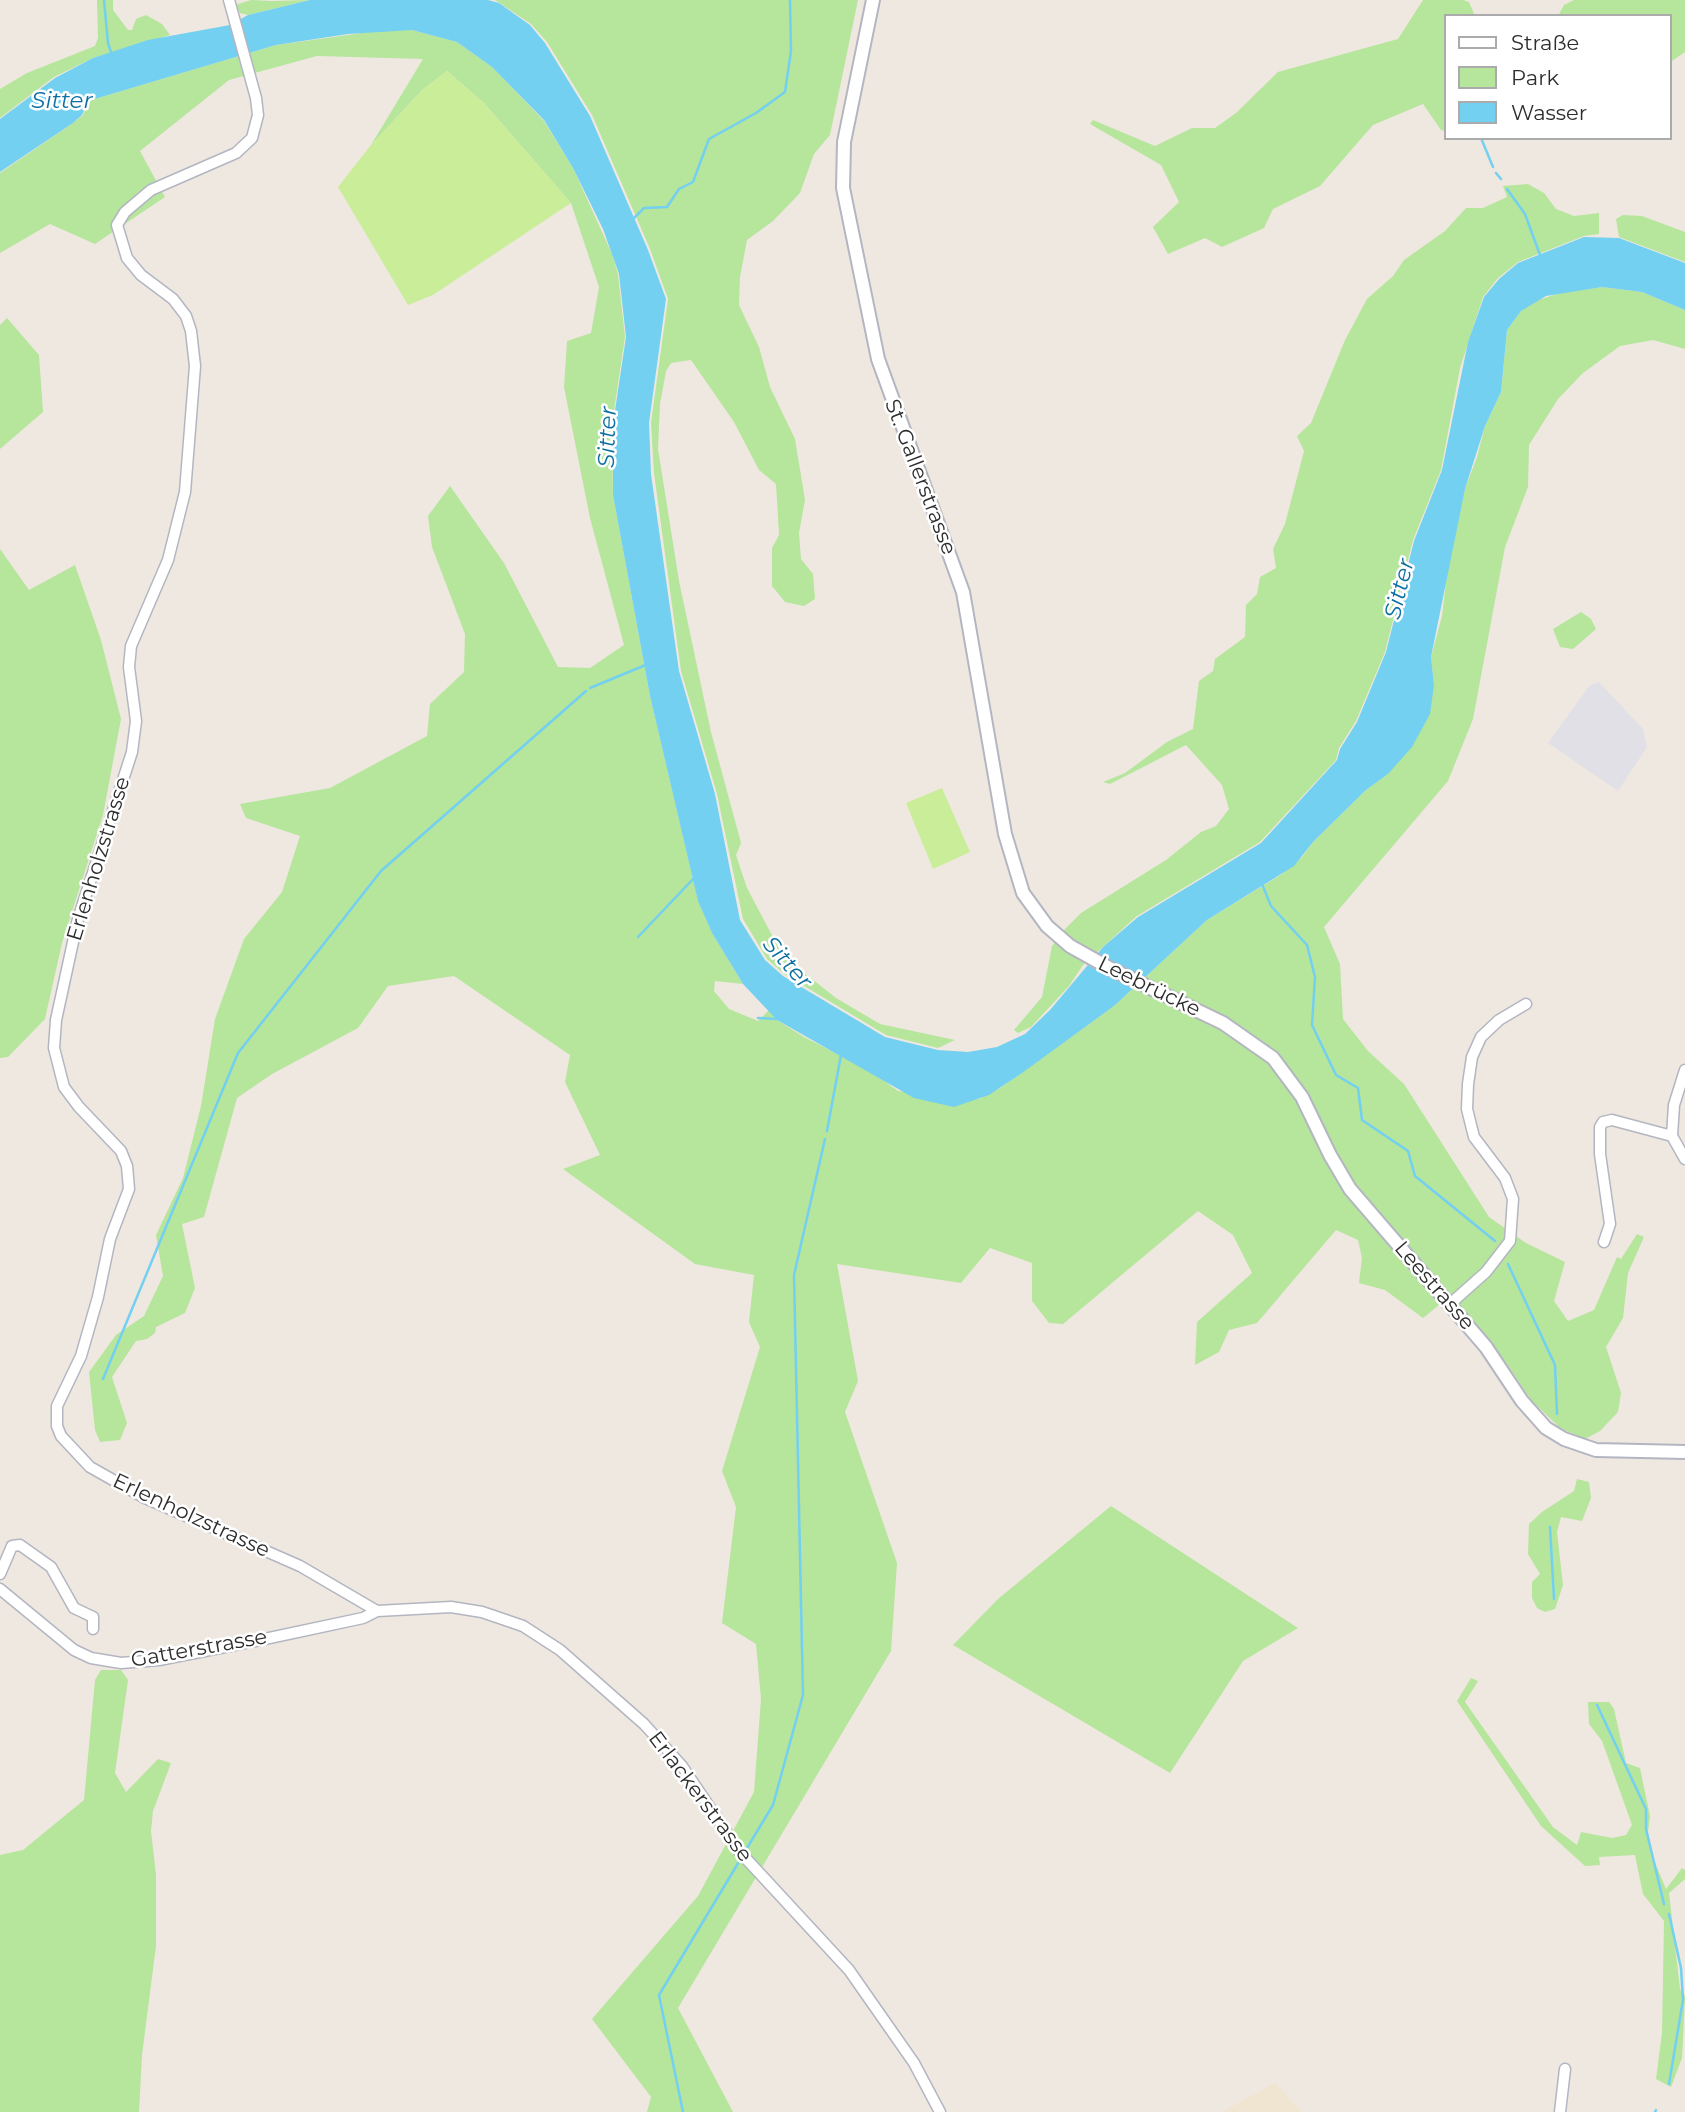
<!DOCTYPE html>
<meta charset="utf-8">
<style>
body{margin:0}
#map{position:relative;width:1685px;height:2112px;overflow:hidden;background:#efe8e0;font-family:Montserrat,sans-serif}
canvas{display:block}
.legend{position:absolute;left:1444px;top:14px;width:228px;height:126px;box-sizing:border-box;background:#fff;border:2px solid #ababab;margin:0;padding:9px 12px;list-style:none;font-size:21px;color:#2d2d2d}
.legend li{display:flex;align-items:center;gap:14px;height:35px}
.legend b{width:35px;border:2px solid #ababab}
</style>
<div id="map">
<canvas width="1685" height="2112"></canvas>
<ul class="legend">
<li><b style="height:9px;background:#fff"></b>Straße</li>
<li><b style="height:19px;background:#b6e59c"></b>Park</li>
<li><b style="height:19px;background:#73d0f1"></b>Wasser</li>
</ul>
</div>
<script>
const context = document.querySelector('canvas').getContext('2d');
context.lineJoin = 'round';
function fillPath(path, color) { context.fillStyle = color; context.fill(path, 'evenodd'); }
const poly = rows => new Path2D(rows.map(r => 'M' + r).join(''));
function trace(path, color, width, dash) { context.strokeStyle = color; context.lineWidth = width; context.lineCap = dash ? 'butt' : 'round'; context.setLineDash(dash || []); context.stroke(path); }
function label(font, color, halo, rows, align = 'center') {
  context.font = font + ' Montserrat,sans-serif'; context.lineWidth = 5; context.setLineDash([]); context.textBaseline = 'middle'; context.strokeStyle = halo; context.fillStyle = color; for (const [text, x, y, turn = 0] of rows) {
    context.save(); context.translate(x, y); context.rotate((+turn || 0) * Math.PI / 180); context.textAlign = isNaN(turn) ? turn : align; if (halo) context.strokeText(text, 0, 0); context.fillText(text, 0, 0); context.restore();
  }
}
fillPath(poly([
 [1599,682,1643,729,1647,747,1618,791,1548,743,1590,685]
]), '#e2e0e7');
fillPath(poly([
 [1275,2083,1302,2112,1222,2112]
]), '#f0e5d0');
fillPath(poly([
 [97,0,113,0,113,10,128,30,132,30,136,19,146,15,162,24,170,35,93,58,54,77,0,118,0,89,27,73,95,46,98,38],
 [251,0,271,1,310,0,248,15,240,13,235,5],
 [495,0,858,0,830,135,814,154,800,193,773,221,747,240,740,277,739,305,759,347,770,387,795,439,805,500,799,533,801,559,813,574,815,599,804,606,785,602,772,586,772,548,779,535,776,484,759,470,734,422,691,360,671,363,666,371,660,404,658,449,679,581,711,732,741,843,736,855,747,888,783,956,836,998,880,1024,955,1040,938,1048,886,1035,784,974,767,959,743,919,717,794,681,671,654,473,651,423,668,299,650,249,592,115,547,42,531,24],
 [1423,0,1463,0,1469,2,1475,16,1445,16,1445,131,1441,130,1423,104,1373,125,1320,186,1273,209,1264,228,1222,247,1205,238,1168,254,1153,227,1179,202,1161,165,1090,124,1093,120,1155,146,1192,128,1215,128,1236,113,1278,72,1398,39],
 [1574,0,1685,0,1685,52,1669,63,1669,16,1558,16,1564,5],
 [391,29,412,30,457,42,492,67,526,102,544,121,573,168,612,254,618,274,625,337,612,424,613,495,650,696,698,900,712,933,743,984,715,981,714,991,729,1009,758,1021,769,1010,777,1020,804,1037,869,1070,898,1091,979,1099,1000,1088,1114,1006,1207,920,1282,874,1302,857,1313,842,1366,790,1388,774,1434,685,1431,657,1442,616,1450,550,1465,489,1477,457,1485,426,1501,392,1507,330,1521,311,1535,301,1560,293,1602,287,1642,292,1685,310,1685,349,1653,340,1620,346,1583,373,1558,399,1529,445,1528,487,1505,547,1473,719,1448,781,1324,927,1340,964,1343,1019,1368,1051,1404,1084,1489,1217,1526,1243,1565,1262,1554,1301,1568,1321,1594,1310,1617,1257,1621,1259,1637,1234,1644,1237,1628,1273,1623,1318,1606,1347,1621,1393,1618,1412,1600,1431,1585,1439,1560,1428,1531,1400,1507,1364,1450,1296,1423,1318,1385,1290,1359,1283,1362,1258,1358,1240,1336,1230,1257,1323,1229,1330,1219,1352,1195,1365,1197,1322,1252,1273,1233,1235,1198,1211,1063,1324,1049,1323,1032,1301,1032,1263,990,1248,961,1283,837,1264,858,1381,845,1412,897,1563,891,1651,678,2008,733,2112,647,2112,651,2097,592,2019,698,1896,754,1792,761,1699,756,1644,722,1623,736,1507,722,1471,760,1347,749,1322,754,1275,695,1264,563,1169,600,1155,565,1082,570,1055,454,976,388,986,358,1028,272,1074,237,1098,204,1217,182,1224,195,1288,185,1313,156,1327,155,1333,147,1339,136,1341,112,1377,127,1423,120,1440,100,1442,95,1430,89,1372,116,1335,144,1316,163,1276,156,1235,183,1178,201,1106,215,1019,244,939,282,892,300,836,246,818,240,804,330,788,427,736,430,704,464,672,465,634,432,547,428,516,450,486,504,563,558,667,590,668,624,645,590,518,564,387,567,341,591,333,599,287,571,203,484,103,447,71,422,90,371,145,423,59,317,56,229,80,140,151,165,197,95,244,50,224,0,253,0,173,73,123,83,115,88,101,276,45],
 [1528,184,1544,193,1556,209,1574,216,1599,213,1599,234,1584,236,1518,262,1498,278,1483,297,1460,368,1441,470,1413,540,1385,652,1356,721,1339,748,1336,760,1260,842,1137,916,1083,965,1069,986,1031,1027,1018,1033,1014,1030,1042,997,1052,946,1065,929,1081,913,1166,860,1201,832,1216,826,1229,809,1222,785,1186,745,1110,784,1103,782,1125,773,1167,742,1193,729,1199,681,1213,671,1215,659,1245,637,1246,605,1257,594,1260,577,1276,568,1273,549,1285,524,1304,451,1297,436,1311,423,1345,340,1367,299,1393,276,1404,260,1445,231,1466,208,1483,208,1507,197,1503,186],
 [1623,215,1642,216,1685,232,1685,262,1619,237,1616,219],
 [7,318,39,355,43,412,0,449,0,325],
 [0,549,29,590,75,565,101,640,121,719,103,815,62,943,45,1019,8,1057,0,1058],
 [1581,612,1591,619,1596,629,1573,649,1560,647,1553,629],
 [1577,1479,1589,1482,1591,1498,1582,1521,1561,1517,1557,1532,1563,1585,1555,1609,1545,1612,1537,1608,1532,1598,1532,1582,1540,1574,1528,1554,1529,1524,1542,1512,1574,1491],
 [1111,1506,1298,1628,1243,1661,1170,1773,953,1645,998,1599],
 [101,1670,121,1670,128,1680,115,1773,126,1792,158,1759,171,1763,153,1811,151,1831,156,1875,156,1946,142,2055,139,2112,0,2112,0,1855,23,1850,84,1800,95,1680],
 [1471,1678,1478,1681,1465,1702,1553,1827,1577,1845,1581,1832,1612,1838,1626,1835,1632,1825,1602,1741,1589,1724,1588,1702,1609,1702,1614,1709,1626,1763,1640,1768,1650,1816,1648,1832,1651,1853,1666,1889,1682,1868,1685,1870,1685,1879,1669,1893,1680,1989,1685,1996,1682,2058,1671,2087,1656,2079,1662,2033,1664,1921,1643,1894,1635,1855,1599,1857,1600,1865,1585,1866,1541,1826,1457,1701]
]), '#b6e59c');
fillPath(poly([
 [447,71,484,103,571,203,433,295,408,305,338,187,371,145,422,90],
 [942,788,970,852,933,869,906,803]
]), '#c9ed98');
fillPath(poly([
 [310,0,488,0,499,3,530,25,545,43,590,116,648,250,666,299,649,423,651,474,679,671,715,794,740,920,765,960,783,976,885,1037,938,1050,968,1052,997,1047,1025,1034,1050,1010,1103,947,1138,917,1261,843,1337,760,1340,749,1357,722,1386,652,1414,541,1442,470,1468,342,1484,297,1499,279,1518,263,1584,237,1619,238,1685,263,1685,310,1642,292,1602,287,1546,296,1521,311,1507,330,1501,392,1485,426,1465,489,1431,657,1434,685,1430,714,1412,747,1388,774,1366,790,1313,842,1294,866,1207,920,1114,1006,1022,1073,989,1095,954,1107,914,1098,777,1020,743,984,712,933,698,901,650,696,613,495,613,424,626,337,619,274,603,229,573,168,544,120,492,67,457,42,412,30,348,34,276,45,88,101,82,115,73,123,0,172,0,119,55,78,93,58,148,40,230,25,248,15]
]), '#73d0f1');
trace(poly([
 [104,0,108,43,112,55],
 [1481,138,1493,167],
 [1496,173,1501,179],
 [1507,189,1525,214,1540,255],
 [632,220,644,208,667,207,679,189,693,182,709,139,756,113,785,92,791,51,790,0],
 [590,688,648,664],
 [1262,884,1271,906,1307,945,1315,977,1312,1025,1336,1075,1358,1088,1362,1120,1408,1151,1415,1176,1495,1241],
 [638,937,694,878],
 [758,1018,779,1019],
 [827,1131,841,1055],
 [1508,1264,1555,1365,1557,1414],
 [103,1379,238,1053,381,871,586,691],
 [1550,1527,1554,1599],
 [1597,1705,1646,1809,1646,1829,1664,1904],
 [747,1848,773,1805,803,1695,794,1275,825,1139],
 [1669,1914,1681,1968,1683,2000,1669,2084],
 [683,2112,659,1995,740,1860],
 [1655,2112,1656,2110]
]), '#73d0f1', 2.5);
const street = poly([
 [229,0,256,98,258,115,252,138,236,153,151,190,125,212,117,225,127,258,141,275,173,299,186,316,191,331,195,366,185,492,168,560,131,646,129,667,136,721,132,752,78,919,56,1020,54,1048,64,1087,79,1107,121,1151,127,1166,129,1189,110,1239,98,1297,81,1356,57,1406,57,1426,61,1436,90,1467,145,1498,300,1566,377,1611,451,1607,482,1612,523,1626,560,1650,644,1724,682,1766,739,1851,849,1970,914,2063,940,2112],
 [1685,1070,1674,1105,1672,1136,1685,1159],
 [1604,1242,1610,1224,1600,1154,1600,1127,1603,1122,1612,1120,1672,1136],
 [1450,1304,1486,1272,1510,1241,1513,1199,1505,1178,1474,1137,1467,1109,1468,1084,1472,1057,1481,1037,1499,1020,1526,1004],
 [0,1574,12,1546,20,1545,51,1567,74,1608,93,1617,93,1629],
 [0,1589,74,1650,91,1658,121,1663,159,1660,260,1640,363,1618,377,1611],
 [1560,2112,1565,2069]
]);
const secondary = poly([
 [873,0,844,142,843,188,878,359,963,592,1005,834,1023,893,1047,926,1070,946,1111,969,1223,1023,1273,1058,1302,1097,1330,1155,1350,1189,1486,1347,1522,1401,1546,1428,1564,1439,1596,1450,1685,1452]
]);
trace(street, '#b3b6c1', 13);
trace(secondary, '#b3b6c1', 16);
trace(street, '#fff', 10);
trace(secondary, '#fff', 12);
label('21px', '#2d2d2d', '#fff', [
 ["St. Gallerstrasse",920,477,69],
 ["Erlenholzstrasse",99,859,-73],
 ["Leebrücke",1149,987,26],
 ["Leestrasse",1434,1286,49],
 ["Erlenholzstrasse",191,1516,25],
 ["Gatterstrasse",199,1649,-10],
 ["Erlackerstrasse",700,1797,53]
]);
label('italic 23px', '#0c70a3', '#fff', [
 ["Sitter",62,101],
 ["Sitter",608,437,-88],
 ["Sitter",1400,589,-76],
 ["Sitter",787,963,48]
]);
</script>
